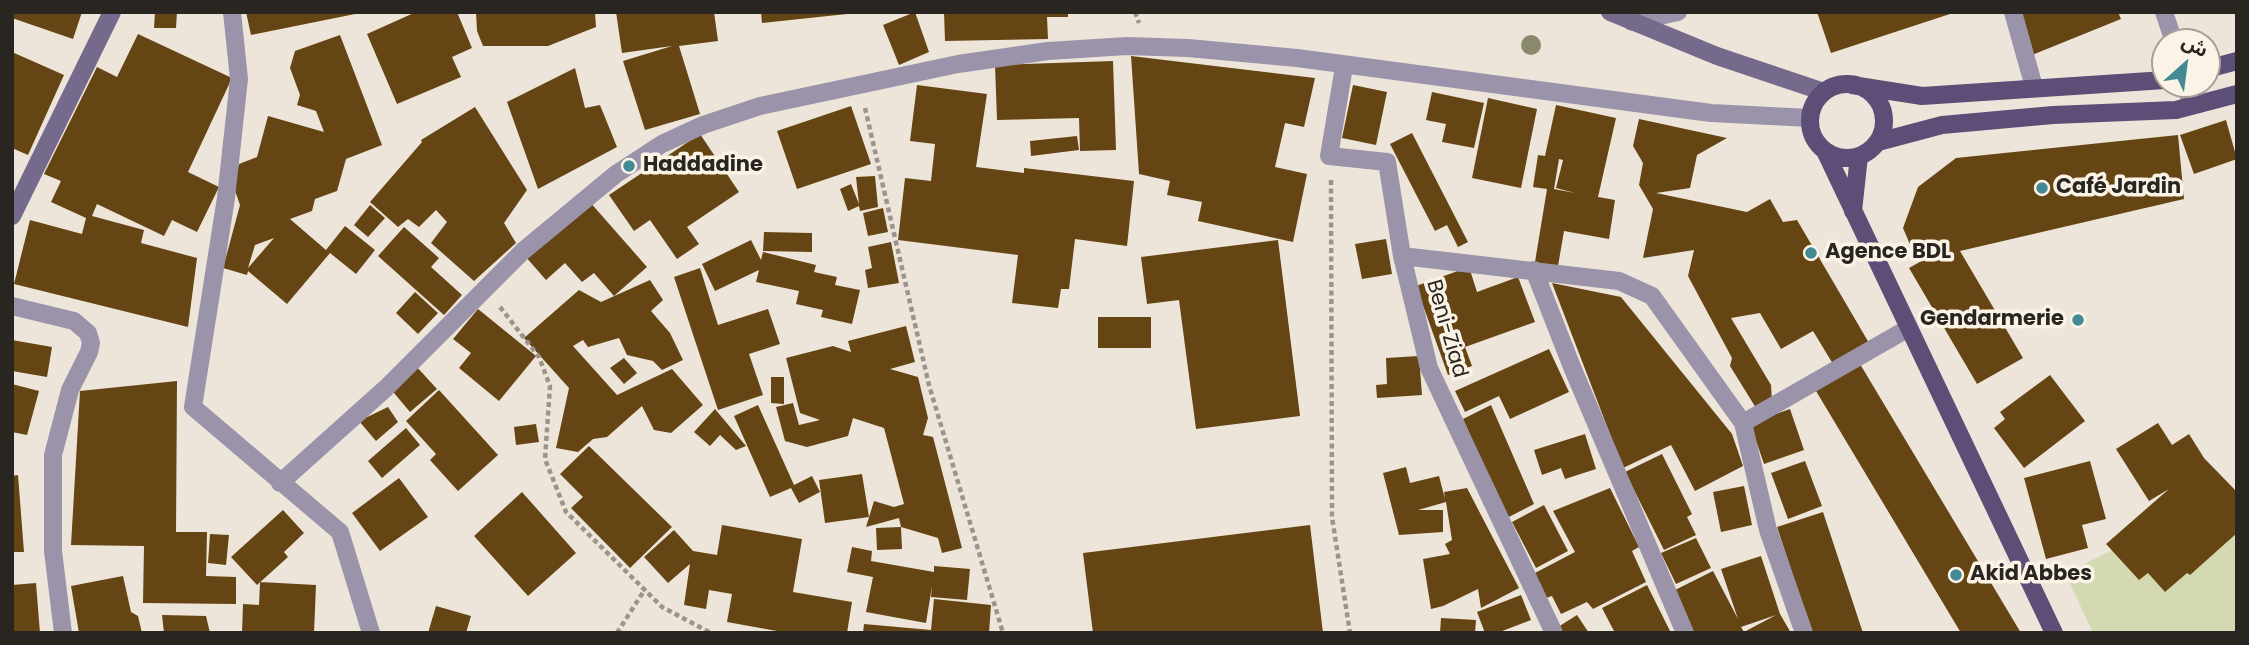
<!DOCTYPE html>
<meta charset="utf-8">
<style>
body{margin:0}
#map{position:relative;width:2249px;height:645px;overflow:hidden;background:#eee5da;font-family:Poppins,"Noto Sans Arabic",sans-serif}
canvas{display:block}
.frame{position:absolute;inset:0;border:14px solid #292622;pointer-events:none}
.north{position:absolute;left:2151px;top:28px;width:70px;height:70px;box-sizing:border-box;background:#fcf3e7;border:2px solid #a8a198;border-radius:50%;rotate:28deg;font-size:19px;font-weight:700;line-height:28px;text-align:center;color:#292622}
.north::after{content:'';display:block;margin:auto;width:24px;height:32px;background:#448a95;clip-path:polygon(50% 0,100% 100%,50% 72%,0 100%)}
</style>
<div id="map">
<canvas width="2249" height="645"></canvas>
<div class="frame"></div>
<div class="north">ش</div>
</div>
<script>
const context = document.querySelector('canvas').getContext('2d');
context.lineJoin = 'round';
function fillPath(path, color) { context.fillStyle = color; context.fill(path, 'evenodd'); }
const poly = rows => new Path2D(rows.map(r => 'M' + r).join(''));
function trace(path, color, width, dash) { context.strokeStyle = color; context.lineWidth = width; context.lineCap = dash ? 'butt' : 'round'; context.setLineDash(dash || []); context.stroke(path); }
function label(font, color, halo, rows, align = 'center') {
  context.font = font + ' Poppins,sans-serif'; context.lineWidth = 7; context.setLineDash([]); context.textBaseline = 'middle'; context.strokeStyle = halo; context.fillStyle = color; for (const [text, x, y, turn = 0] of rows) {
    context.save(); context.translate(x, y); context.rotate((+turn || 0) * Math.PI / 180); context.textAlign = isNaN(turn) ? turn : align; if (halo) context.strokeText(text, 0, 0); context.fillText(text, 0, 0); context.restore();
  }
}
fillPath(poly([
 [2237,491,2237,633,2093,633,2065,573]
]), '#d4d9b1');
fillPath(poly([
 [12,12,82,12,73,39,12,18],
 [155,12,177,12,176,28,154,28],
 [246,12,360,12,360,13,251,35],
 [416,12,457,12,472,48,452,57,461,77,397,104,367,34],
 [476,12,595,12,596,27,548,46,483,46,477,31],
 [616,12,714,12,718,41,679,46,700,114,645,130,623,61,672,46,622,53],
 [761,12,847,12,847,14,762,23],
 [915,12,929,52,899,65,883,25],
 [944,12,1068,12,1068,17,1047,17,1048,39,945,41],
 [1817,12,1953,12,1953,13,1831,53],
 [2015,12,2118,12,2121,19,2032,55],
 [138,34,232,78,188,172,219,187,197,232,172,220,164,236,97,204,92,216,144,230,141,243,197,258,188,327,14,284,30,220,82,234,86,218,51,202,61,181,44,174,97,67,117,77],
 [340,35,382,145,346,159,337,191,315,199,312,211,290,219,326,250,345,226,375,250,356,274,330,253,287,304,248,271,247,275,223,268,240,205,233,185,239,164,257,157,268,116,324,132,316,111,297,105,300,95,290,68,295,51],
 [274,238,248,268,255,245],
 [12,52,64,75,28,155,12,148],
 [1131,56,1315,78,1304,127,1285,123,1275,167,1307,174,1293,242,1198,221,1202,202,1167,195,1170,181,1139,174],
 [1113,61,1116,150,1080,151,1079,118,997,120,995,65],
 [575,68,585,108,600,105,617,147,538,189,507,102],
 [917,85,987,94,976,167,1024,173,1024,168,1134,181,1127,246,1075,239,1069,289,1061,289,1058,308,1012,303,1018,255,898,240,905,178,931,181,935,144,910,141],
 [1353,85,1387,92,1376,145,1342,138],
 [1432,92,1484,103,1474,148,1442,142,1446,124,1426,120],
 [1488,98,1537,109,1521,188,1472,178],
 [1556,105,1616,118,1598,197,1615,200,1609,239,1564,231,1558,266,1535,262,1547,189,1533,187,1538,155,1545,156],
 [1559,159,1563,160,1556,188,1575,193,1554,189],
 [851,106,871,164,797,189,777,131],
 [475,107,527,190,504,223,516,243,474,281,431,243,447,222,436,210,419,227,408,219,398,227,370,202,422,142,421,140],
 [1639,119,1727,138,1697,155,1690,188,1656,193,1747,212,1770,199,1783,222,1797,220,1869,343,1833,364,1813,331,1781,349,1760,313,1731,318,1771,385,1772,401,1756,408,1730,366,1732,358,1688,276,1694,250,1643,258,1653,209,1639,185,1643,163,1633,146],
 [2226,120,2237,159,2194,174,2180,135],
 [1412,133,1468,242,1458,247,1447,225,1435,231,1390,144],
 [700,134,739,192,687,227,699,244,677,259,650,220,634,231,609,195],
 [2178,135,2184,199,1960,251,2023,358,1977,384,1909,268,1925,259,1917,261,1903,228,1918,187,1956,158],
 [1077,136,1079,150,1031,156,1030,141],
 [875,176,878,207,860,211,859,206,848,211,840,189,851,184,859,204,856,177],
 [589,201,647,267,614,296,594,273,582,282,565,263,546,280,525,256],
 [370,205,385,218,368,237,354,225],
 [883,208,888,232,868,236,863,213],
 [404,227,439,258,431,267,462,295,444,315,378,256],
 [764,232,812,233,812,252,763,251],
 [1386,239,1392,274,1362,279,1355,244],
 [751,240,761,260,763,252,816,265,814,272,837,277,835,285,860,290,852,324,821,317,823,310,796,304,799,291,756,282,759,270,715,291,702,264],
 [1278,240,1300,416,1196,429,1179,300,1147,304,1141,257],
 [891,242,899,283,868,288,865,270,872,268,868,247],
 [1469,267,1477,292,1518,277,1535,322,1465,347,1472,366,1448,375,1416,286],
 [700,268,718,325,768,309,780,344,749,354,763,395,718,410,674,277],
 [650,280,663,300,651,311,670,333,683,360,662,370,653,361,627,355,619,338,588,347,583,340,573,346,617,395,672,369,703,405,671,433,654,430,642,406,607,437,593,439,578,452,556,448,569,388,524,338,579,290,601,302],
 [1552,283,1621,297,1732,434,1743,466,1695,491,1671,445,1623,468],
 [415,292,438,313,418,334,396,313],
 [478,309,536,356,499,401,459,368,471,353,453,339],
 [1098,317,1151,317,1151,348,1098,348],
 [906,326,915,362,890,369,918,377,928,418,923,435,933,437,962,548,942,553,938,538,901,527,899,518,866,527,874,501,894,507,904,504,884,428,853,418,848,436,807,447,785,441,776,407,793,403,799,425,820,420,800,413,786,358,833,346,851,352,848,341],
 [12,340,52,347,47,377,12,371],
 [1549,349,1569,392,1510,419,1499,396,1465,412,1455,391],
 [1419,356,1422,395,1377,398,1376,385,1387,384,1386,358],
 [624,358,637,373,624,384,610,368],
 [1860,364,2021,633,1961,633,1816,391],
 [415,365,437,389,410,412,389,387],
 [2050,375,2085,421,2024,468,1994,428,2005,419,2000,412],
 [771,377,784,377,784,404,771,403],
 [177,381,176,532,207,532,206,576,236,577,236,604,143,603,144,546,71,545,80,391],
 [12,384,39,391,27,435,12,432],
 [439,390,498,455,458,491,430,460,436,454,406,421],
 [758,405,794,485,812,476,820,492,799,503,791,488,770,497,734,416],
 [1491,405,1534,504,1507,518,1463,419],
 [388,407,398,422,376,441,359,421],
 [715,409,746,446,736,450,720,435,710,446,694,432],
 [1790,409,1804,450,1764,464,1750,423],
 [2158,423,2172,445,2189,434,2204,458,2237,492,2237,533,2190,575,2187,573,2165,592,2148,573,2139,580,2106,544,2169,489,2149,501,2116,449],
 [536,424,539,442,516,445,514,427],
 [406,428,420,445,382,478,368,461],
 [1585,434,1596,469,1565,479,1561,468,1542,475,1534,450],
 [589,446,672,527,630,568,571,508,583,497,560,474],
 [1662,454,1692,514,1687,517,1696,535,1664,550,1625,472],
 [1805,461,1822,506,1788,519,1771,473],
 [2090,461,2106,519,2082,525,2088,548,2046,559,2024,478],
 [1406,467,1410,483,1439,476,1445,499,1444,492,1467,488,1519,588,1481,608,1478,589,1443,606,1431,609,1423,559,1450,554,1445,544,1452,540,1446,502,1418,510,1443,510,1443,532,1399,535,1383,473],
 [862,474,869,517,825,523,819,480],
 [18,475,24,552,12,552,12,476],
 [399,478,428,517,380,551,352,513],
 [1744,486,1752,525,1721,532,1713,492],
 [1610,488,1639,547,1632,551,1646,582,1593,609,1587,602,1561,614,1552,596,1546,598,1533,574,1575,552,1553,511],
 [522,492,576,553,528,596,474,536],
 [1544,505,1568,551,1536,568,1512,522],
 [283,510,304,533,284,552,288,557,257,585,231,557],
 [1823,512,1863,633,1812,633,1777,527],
 [722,525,802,539,793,592,852,602,847,633,788,633,727,622,732,594,709,590,706,609,684,605,690,564,668,583,644,557,674,530,693,551,717,555],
 [1310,525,1323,633,1093,633,1083,553],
 [901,527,902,549,877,550,876,528],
 [210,534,229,535,226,565,208,563],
 [1696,538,1711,568,1676,584,1661,553],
 [852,547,872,551,871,561,934,572,934,566,970,569,967,600,931,597,932,586,926,623,866,612,873,577,847,572],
 [1761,556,1780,614,1791,633,1694,633,1673,591,1713,571,1738,619,1721,569],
 [1776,615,1744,632,1741,627],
 [123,576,131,612,138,616,142,633,79,633,71,586],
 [260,582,316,585,314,633,242,633,243,604,259,605],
 [36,583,40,633,12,633,12,585],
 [1647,585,1671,633,1615,633,1602,608],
 [1521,595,1531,620,1497,633,1485,633,1477,612],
 [934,599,991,605,989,633,863,633,864,624,931,630],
 [436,606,471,616,466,633,428,633],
 [162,615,206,616,210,633,164,633],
 [1577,615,1589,633,1562,633,1558,627],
 [1441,618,1476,620,1475,633,1440,633]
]), '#654513');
trace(poly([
 [1135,12,1139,23],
 [865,108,929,385,1003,633],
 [1331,180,1332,517,1350,633],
 [500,307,539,357,550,386,545,459,566,512,662,607,711,633],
 [617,633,645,589]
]), '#9b948c', 4.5, [5, 3.5]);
trace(poly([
 [232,12,239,79,226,198,193,407,340,532,371,633],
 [2013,12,2034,87],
 [2164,12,2174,42],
 [1632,22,1678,12],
 [1344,67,1329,156,1387,162,1402,256,1429,368,1554,633],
 [2186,84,2191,106],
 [1402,256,1619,281,1652,296,1743,423,1907,329],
 [1534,270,1572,367,1685,633],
 [12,306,74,321,88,333,91,343,89,352,70,390,53,455,53,551,63,633],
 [1743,423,1768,530,1804,633],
 [280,483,386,388,523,251,616,174,662,144,703,125,760,106,958,64,1048,51,1127,46,1188,48,1297,58,1711,113,1810,118]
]), '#9a93aa', 18);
trace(poly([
 [1610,12,1717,56,1824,92],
 [12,216,112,12]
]), '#766a8c', 18);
trace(poly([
 [2207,69,2237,61],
 '1810 121a37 37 0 1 1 74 0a37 37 0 1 1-74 0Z',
 [1852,85,1922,96,2165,80],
 [1878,142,1942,125,2053,115,2176,110,2237,94],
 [1825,151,2054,633],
 [1853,211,1859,156]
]), '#5c4e76', 18);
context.fillStyle = '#8b896b';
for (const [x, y] of [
 [1531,45]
]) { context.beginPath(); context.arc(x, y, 10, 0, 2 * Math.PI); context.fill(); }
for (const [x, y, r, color] of [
 [629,166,7,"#448a95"],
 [2042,188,7,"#448a95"],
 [1811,253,7,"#448a95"],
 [2078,320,7,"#448a95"],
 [1956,575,7,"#448a95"]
]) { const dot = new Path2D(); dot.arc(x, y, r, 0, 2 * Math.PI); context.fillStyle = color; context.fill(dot); trace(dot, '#fcf3e7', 2.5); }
label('bold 21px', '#292622', '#fcf3e7', [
 ["Haddadine",643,166],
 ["Café Jardin",2056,188],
 ["Agence BDL",1825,253],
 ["Gendarmerie",2064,320,"right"],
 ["Akid Abbes",1970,575]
], 'left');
label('21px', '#292622', '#fcf3e7', [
 ["Beni-Ziad",1446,329,74]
]);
</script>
